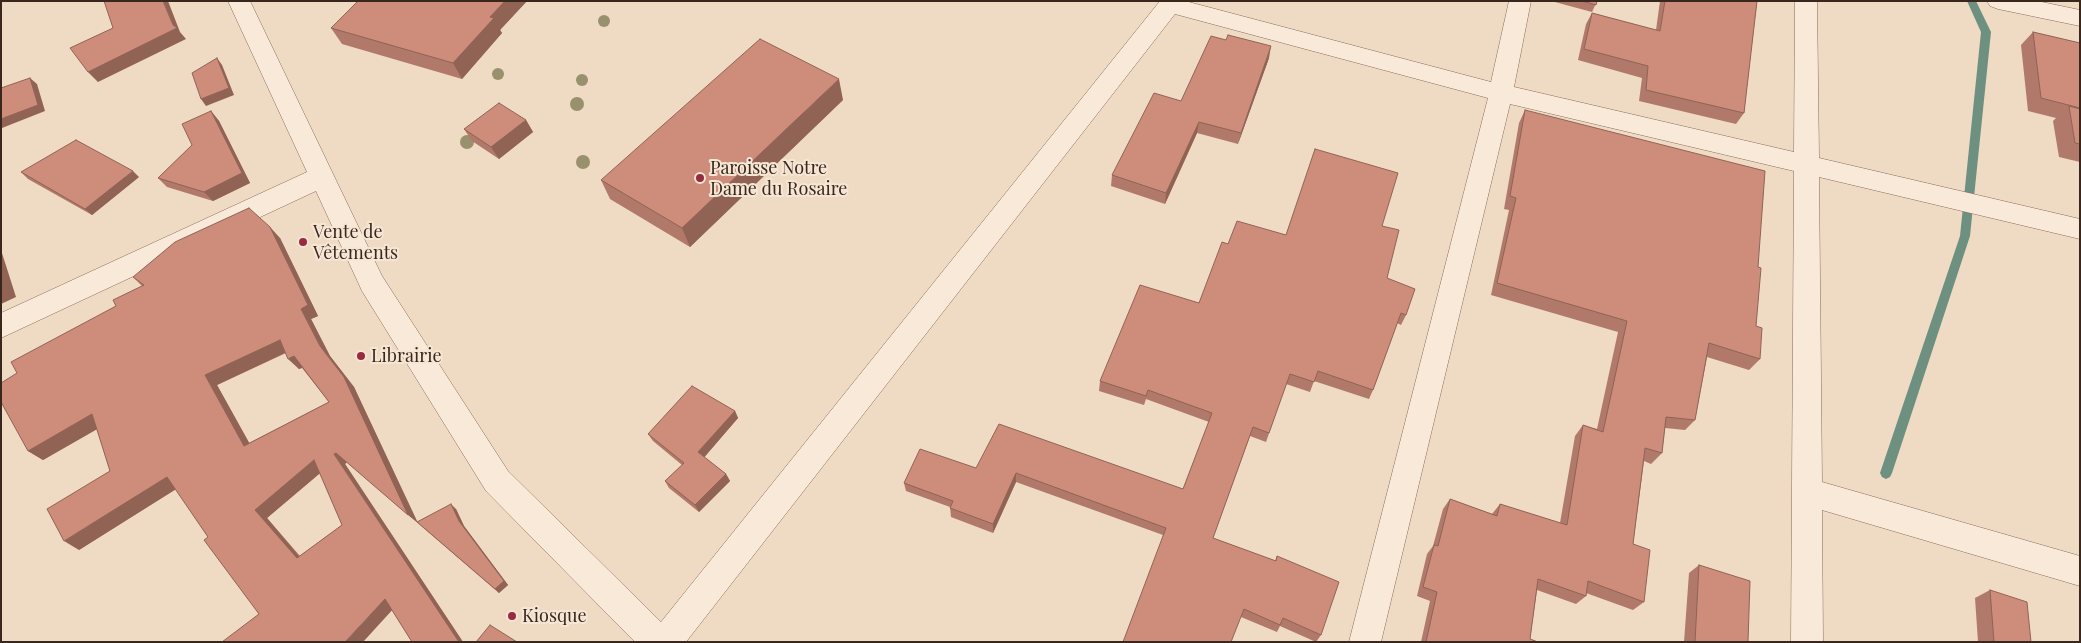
<!DOCTYPE html>
<meta charset="utf-8">
<style>
body{margin:0}
#map{position:relative;width:2081px;height:643px;overflow:hidden;background:#efdac4;font-family:"Playfair Display",serif}
canvas{display:block}
.frame{position:absolute;inset:0;border:2px solid #39271e;pointer-events:none}
</style>
<div id="map">
<canvas width="2081" height="643"></canvas>
<div class="frame"></div>
</div>
<script>
const context = document.querySelector('canvas').getContext('2d');
context.lineJoin = 'round';
const poly = rows => new Path2D(rows.map(r => 'M' + r).join(''));
function fillPath(path, color) { context.fillStyle = color; context.fill(path, 'evenodd'); }
function trace(path, color, width, dash) { context.strokeStyle = color; context.lineWidth = width; context.lineCap = dash ? 'butt' : 'round'; context.setLineDash(dash || []); context.stroke(path); }
function label(font, color, halo, rows, align = 'center') {
  context.font = font + ' "Playfair Display",serif'; context.lineWidth = 4; context.setLineDash([]); context.textBaseline = 'middle'; context.strokeStyle = halo; context.fillStyle = color; for (const [text, x, y, turn = 0] of rows) {
    context.save(); context.translate(x, y); context.rotate((+turn || 0) * Math.PI / 180); context.textAlign = isNaN(turn) ? turn : align; if (halo) context.strokeText(text, 0, 0); context.fillText(text, 0, 0); context.restore();
  }
}
fillPath(poly([
 [1967,1,1976,1,1991,32,1970,236,1892,473,1890,477,1886,479,1882,477,1880,473,1960,236,1981,32,1967,1]
]), '#6d9081');
const minor = poly([
 [228,1,250,1,382,276,508,471,661,622,1160,1,1185,1,1491,82,1509,1,1531,1,1514,87,1794,152,1795,1,1817,1,1819,158,2080,219,2080,239,1819,177,1822,482,2080,556,2080,586,1822,510,1823,642,1791,642,1794,171,1510,104,1381,642,1349,642,1488,98,1175,14,686,642,635,642,486,491,362,291,316,191,1,338,1,313,307,172,228,1],
 [1987,1,2037,1,2080,10,2080,26,1998,9,1990,6,1987,1]
]);
trace(minor, '#8a6b5a', 1);
fillPath(minor, '#f9e9d8');
context.fillStyle = '#99916d';
for (const [x, y, r] of [
 [604,21,6],
 [498,74,6],
 [582,80,6],
 [577,104,7],
 [467,142,7],
 [583,162,7]
]) { context.beginPath(); context.arc(x, y, r, 0, 2 * Math.PI); context.fill(); }
fillPath(poly([
 [358,1,527,1,500,30,502,33,462,79,342,44,331,28],
 [1551,1,1597,1,1592,12],
 [1660,1,1757,1,1744,113,1736,124,1639,101,1642,78,1578,60,1586,24,1592,13,1656,30],
 [2033,32,2080,43,2080,162,2059,157,2053,121,2056,118,2028,111,2021,45],
 [1269,58,1238,144,1197,133,1165,204,1111,186,1112,175],
 [843,100,690,247,610,199,601,180],
 [1525,110,1758,267,1756,326,1760,359,1749,370,1707,357,1695,420,1685,430,1665,428,1662,453,1651,464,1644,461,1633,544,1644,602,1633,610,1586,593,1586,596,1576,604,1537,590,1530,639,1538,642,1421,642,1430,601,1417,596,1427,554,1433,546,1443,509,1450,499,1492,514,1500,504,1560,523,1575,436,1583,425,1597,429,1618,332,1491,295,1509,210,1504,209,1519,123],
 [211,111,219,121,250,183,213,201,167,187,158,178,192,145],
 [526,120,533,132,499,159,472,141,464,129],
 [21,172,139,177,92,215,28,179],
 [1382,226,1387,278,1406,315,1401,325,1397,323,1373,390,1369,399,1314,381,1310,392,1286,384,1266,442,1250,436,1213,538,1275,561,1277,556,1321,635,1316,642,1280,626,1277,632,1241,617,1163,535,1016,482,993,533,951,517,950,507,906,491,904,483,976,468,1183,489,1209,422,1146,399,1144,405,1099,391,1100,381,1199,303,1228,244,1286,235],
 [280,238,318,316,311,319,330,356,354,387,417,522,456,509,464,526,508,585,499,593,347,462,345,464,463,642,412,642,392,610,259,614,208,537,176,489,79,550,110,471,97,429,43,460,28,451,17,373,116,306,142,286,133,277],
 [286,353,299,369,302,368,329,402,249,443,217,385],
 [320,473,342,525,300,556,267,518],
 [735,411,738,418,704,457,726,474,730,481,699,512,669,488,665,481,682,465,653,441,648,434],
 [1699,565,1748,642,1684,642,1689,573],
 [1990,590,2031,642,1978,642,1975,598]
]), '#b07969');
fillPath(poly([
 [163,1,168,1,180,32,186,39,98,82,88,72,173,25],
 [505,1,527,1,500,30,502,33,462,79,453,63,490,17],
 [1271,46,1269,58,1238,144,1241,133],
 [217,58,222,65,234,95,206,106,201,99],
 [30,78,37,84,45,111,2,128,1,127,1,119],
 [839,79,843,100,690,247,682,228],
 [211,111,219,121,250,183,213,201,204,192],
 [526,120,533,132,499,159,491,147],
 [1199,122,1197,133,1165,204,1166,193],
 [133,171,139,177,92,215,85,209],
 [270,227,280,238,318,316,311,319,330,356,354,387,418,523,408,515,301,309],
 [1,250,16,297,1,304],
 [280,340,291,350,217,385,256,455,244,446,205,375],
 [294,356,304,367,299,369,288,359],
 [735,411,738,418,702,460,698,452],
 [92,414,106,424,43,460,28,451],
 [336,453,347,462,345,464,463,642,459,642,334,454],
 [314,460,325,469,267,518,308,567,297,558,255,510],
 [1016,473,1016,482,993,533,993,524],
 [726,474,730,481,699,512,695,505],
 [167,477,181,486,79,550,64,541],
 [451,504,456,509,464,526,508,585,499,593,495,589,459,521],
 [385,599,395,607,363,642,345,642]
]), '#906355');
const building = poly([
 [104,1,163,1,173,25,177,28,88,72,70,48,113,28,104,1],
 [358,1,505,1,490,17,494,18,453,63,331,28,358,1],
 [1582,1,1597,1,1596,5,1582,1],
 [1665,1,1757,1,1744,113,1646,90,1648,66,1584,49,1592,13,1660,31,1665,1],
 [2033,32,2080,43,2080,108,2041,98,2033,32],
 [1228,35,1271,46,1241,133,1199,122,1166,193,1112,175,1154,93,1181,101,1211,36,1226,40,1228,35],
 [760,39,839,79,682,228,601,180,760,39],
 [217,58,229,88,201,99,192,73,217,58],
 [30,78,38,105,1,119,1,88,30,78],
 [499,103,526,120,491,147,464,129,499,103],
 [2069,106,2080,109,2080,144,2075,143,2069,106],
 [1525,110,1765,171,1758,267,1761,268,1756,326,1762,328,1760,359,1709,343,1695,420,1666,417,1662,453,1645,448,1633,544,1650,550,1644,602,1588,581,1586,596,1538,579,1530,639,1538,642,1426,642,1437,592,1423,587,1434,545,1438,546,1450,499,1497,516,1500,504,1567,525,1583,425,1603,432,1627,321,1497,283,1516,198,1510,196,1525,110],
 [211,111,242,173,204,192,158,178,192,145,182,124,211,111],
 [76,140,133,171,85,209,21,172,76,140],
 [1315,149,1398,173,1382,226,1399,230,1387,278,1415,289,1406,315,1401,313,1373,390,1318,371,1314,382,1290,374,1269,433,1253,427,1213,538,1276,561,1277,556,1339,582,1321,635,1283,618,1280,625,1244,609,1231,642,1123,642,1166,528,1016,473,993,524,950,508,953,501,904,483,920,449,976,468,999,424,1183,489,1212,413,1148,390,1146,396,1100,381,1140,285,1199,303,1222,242,1228,244,1237,221,1286,235,1315,149],
 [249,208,270,227,308,305,301,309,320,346,344,377,408,515,336,453,334,454,459,642,412,642,385,599,345,642,222,642,259,614,204,540,208,537,167,477,64,541,47,509,110,471,92,414,28,451,1,402,1,383,17,373,11,362,116,306,113,300,144,285,133,277,175,242,249,208],
 [280,340,288,359,294,356,329,402,244,446,205,375,280,340],
 [314,460,342,525,297,558,255,510,314,460],
 [692,386,735,411,698,452,726,474,695,505,665,481,684,463,648,434,692,386],
 [451,504,459,521,504,581,495,589,417,522,451,504],
 [1699,565,1750,581,1748,642,1695,642,1699,565],
 [1990,590,2027,602,2031,642,1994,642,1990,590],
 [490,625,517,642,476,642,490,625]
]);
fillPath(building, '#cd8d7a');
trace(building, '#906355', 1);
for (const [x, y, r, color] of [
 [700,178,5,"#992a3f"],
 [303,242,5,"#992a3f"],
 [361,356,5,"#992a3f"],
 [512,616,5,"#992a3f"]
]) { const dot = new Path2D(); dot.arc(x, y, r, 0, 2 * Math.PI); context.fillStyle = color; context.fill(dot); trace(dot, '#f6e6d4', 2); }
label('18px', '#39271e', '#f6e6d4', [
 ["Paroisse Notre",710,168],
 ["Dame du Rosaire",710,189],
 ["Vente de",313,232],
 ["Vêtements",313,253],
 ["Librairie",371,356],
 ["Kiosque",522,616]
], 'left');
</script>
